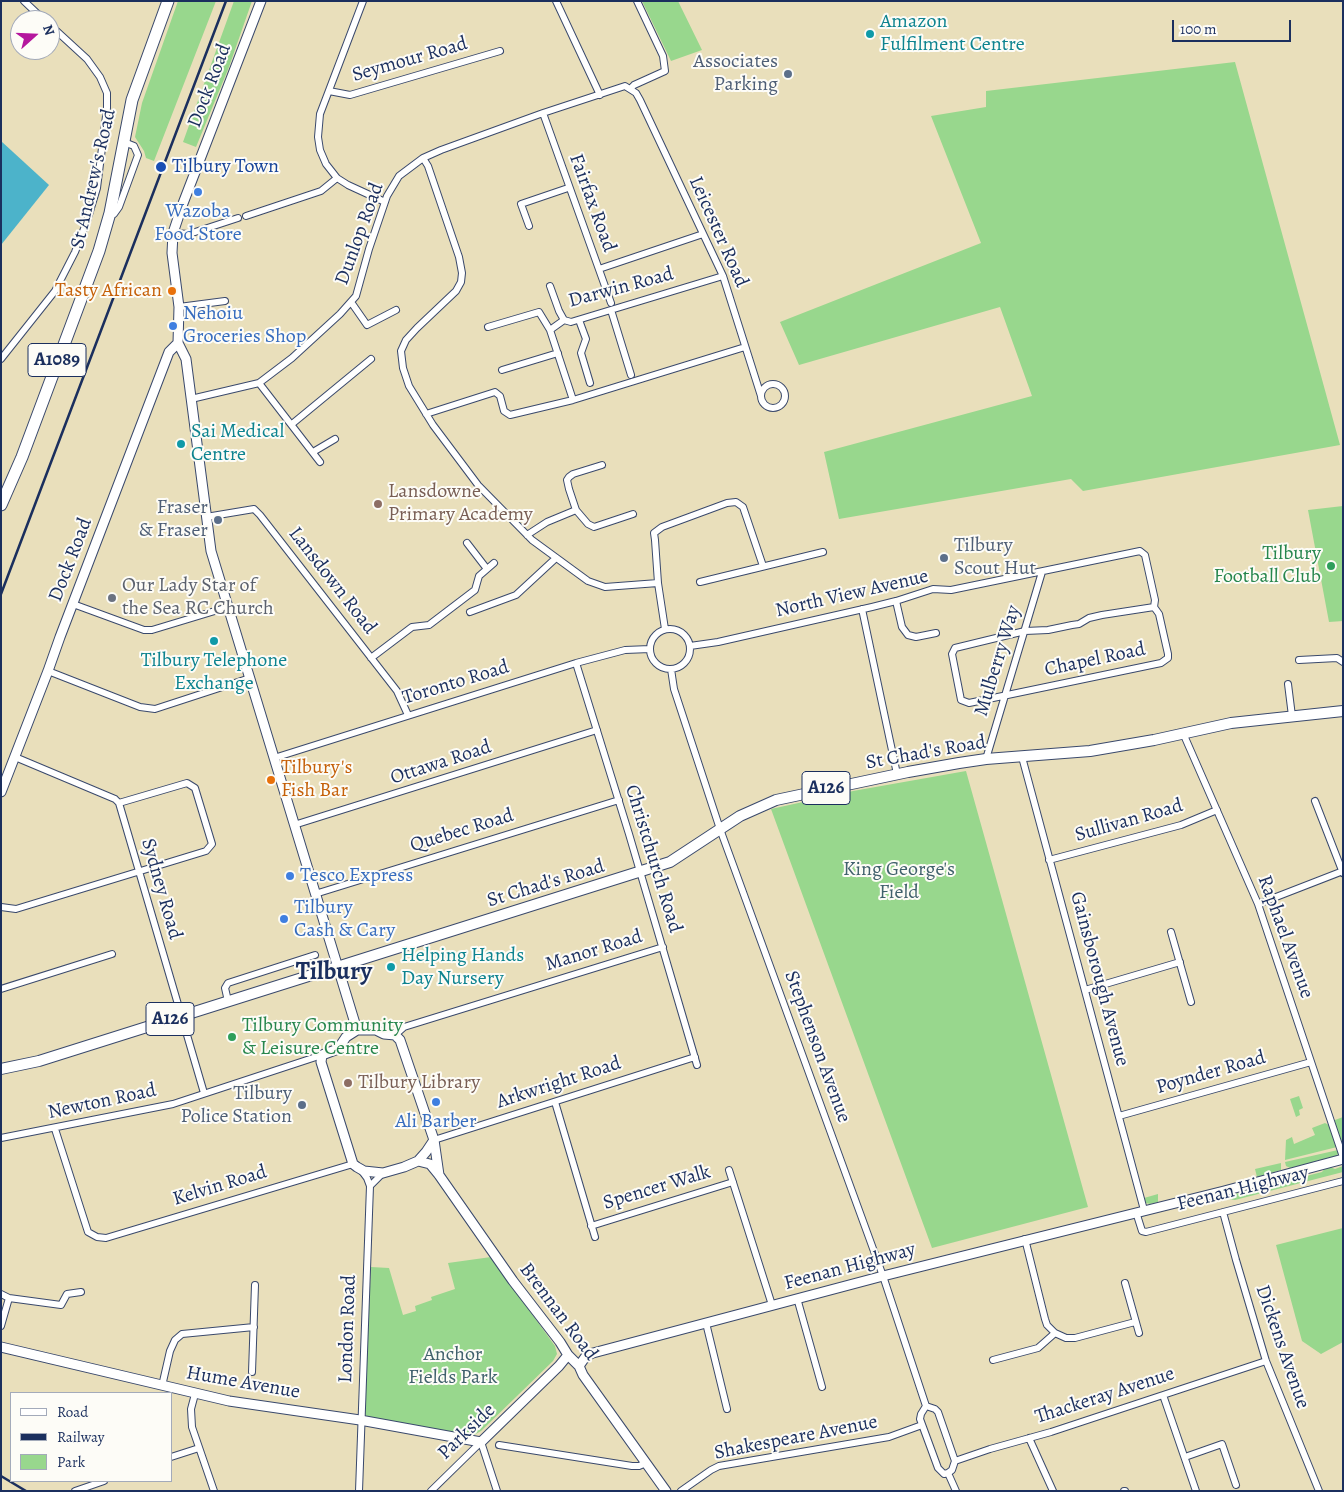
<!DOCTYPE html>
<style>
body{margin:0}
#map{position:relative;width:1344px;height:1492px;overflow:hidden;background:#e9dfbb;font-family:Alegreya,serif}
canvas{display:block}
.frame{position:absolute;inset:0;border:2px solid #1b2f5e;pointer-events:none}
.legend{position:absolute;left:10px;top:1392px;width:162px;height:90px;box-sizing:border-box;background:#fdfcf7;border:1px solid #a3aaba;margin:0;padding:6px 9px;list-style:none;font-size:15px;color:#1b2f5e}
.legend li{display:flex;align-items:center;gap:10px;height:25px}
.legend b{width:25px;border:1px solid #a3aaba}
.north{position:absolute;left:10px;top:10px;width:50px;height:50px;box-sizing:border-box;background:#fdfcf7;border:1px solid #a3aaba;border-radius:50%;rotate:70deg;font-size:14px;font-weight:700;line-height:20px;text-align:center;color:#1b2f5e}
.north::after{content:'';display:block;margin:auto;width:18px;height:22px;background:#b5179e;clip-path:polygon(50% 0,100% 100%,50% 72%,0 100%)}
.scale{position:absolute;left:1172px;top:20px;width:119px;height:22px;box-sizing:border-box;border:2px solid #1b2f5e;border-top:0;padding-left:6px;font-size:15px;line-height:18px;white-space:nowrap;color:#1b2f5e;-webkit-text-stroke:4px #fdfcf7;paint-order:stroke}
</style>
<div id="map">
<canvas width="1344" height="1492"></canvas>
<div class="frame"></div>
<ul class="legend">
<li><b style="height:6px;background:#fff"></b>Road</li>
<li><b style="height:6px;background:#1b2f5e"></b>Railway</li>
<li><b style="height:14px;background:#98d78d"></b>Park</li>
</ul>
<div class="north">N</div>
<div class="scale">100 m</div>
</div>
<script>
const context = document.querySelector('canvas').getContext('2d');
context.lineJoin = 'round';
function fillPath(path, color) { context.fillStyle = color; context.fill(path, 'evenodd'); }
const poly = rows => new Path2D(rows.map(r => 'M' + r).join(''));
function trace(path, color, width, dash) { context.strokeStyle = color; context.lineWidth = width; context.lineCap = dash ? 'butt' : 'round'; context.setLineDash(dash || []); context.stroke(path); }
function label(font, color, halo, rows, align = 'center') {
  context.font = font + ' Alegreya,serif'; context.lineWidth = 4; context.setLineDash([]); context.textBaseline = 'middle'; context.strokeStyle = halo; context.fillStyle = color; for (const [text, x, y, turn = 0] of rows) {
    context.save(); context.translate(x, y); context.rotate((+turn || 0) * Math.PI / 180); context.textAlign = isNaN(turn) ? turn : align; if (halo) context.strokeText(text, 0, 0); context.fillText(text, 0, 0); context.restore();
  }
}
fillPath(poly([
 [178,1,216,1,154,161,146,158,144,151,135,137,142,103],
 [234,1,252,1,229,67,196,147,183,142],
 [642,1,678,1,702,50,671,61],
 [1235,62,1340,445,1083,491,1071,479,839,519,824,452,1032,396,1000,307,799,365,780,322,981,243,931,116,986,107,986,91],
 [1343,506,1343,621,1329,622,1308,510],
 [966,771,1088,1207,932,1248,771,809,853,791],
 [1299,1096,1303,1108,1299,1110,1300,1115,1296,1117,1290,1099],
 [1343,1117,1343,1146,1342,1146,1334,1122,1335,1120],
 [1325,1123,1329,1125,1337,1147,1285,1160,1286,1140,1292,1137,1294,1144,1315,1135,1312,1128],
 [1338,1150,1338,1154,1334,1158,1290,1168,1286,1166,1285,1162],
 [1281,1163,1281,1170,1257,1177,1255,1169],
 [1343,1166,1343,1172,1235,1200,1228,1199,1227,1196,1322,1172,1325,1168,1330,1167,1335,1169],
 [1158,1194,1158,1202,1150,1204,1146,1203,1144,1198],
 [1343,1228,1343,1342,1321,1354,1302,1341,1276,1245],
 [491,1257,555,1346,557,1354,553,1361,481,1431,474,1435,469,1436,369,1419,365,1414,364,1406,371,1267,389,1268,403,1315,416,1311,415,1306,432,1300,431,1297,455,1289,448,1263]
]), '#98d78d');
fillPath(poly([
 [1,141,49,185,1,245]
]), '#4cb3ca');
const minor = poly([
 [24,1,44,20],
 [363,1,320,114,318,137,320,150,326,164,337,178,348,185,385,202],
 [556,1,600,95],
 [631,88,634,85,665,71,663,56,637,1],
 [329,91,350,95,500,51],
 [543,113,611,303],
 [423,158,428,166,459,257,462,273,461,282,456,291,417,328,406,340,401,351,403,368,409,386,433,425,478,485,532,540,588,581,605,587,658,583],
 [110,213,114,214,119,207,138,155,134,146,124,142],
 [246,216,321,191,337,178],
 [529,226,521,204,568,188],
 [173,233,189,234,238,218],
 [599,269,703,234],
 [550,286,559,311,564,320,571,322,723,276],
 [351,302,367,325,396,310],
 [179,307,225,301],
 [611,310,631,375],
 [564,320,550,330,573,400],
 [579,320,586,339,581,353,590,383],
 [488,327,539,312,550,330],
 [1,359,55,291,75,252,87,221,97,188,107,108,107,93,100,77,87,59,50,25],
 [502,370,558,353],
 [259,383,320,462],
 '761 396a12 12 0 1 1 24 0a12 12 0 1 1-24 0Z',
 [191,399,259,383,292,358,340,314,356,296,369,249,387,196,399,176,423,158,441,150,543,113,625,86,636,93,640,100,723,276,761,396],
 [426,414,495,392,500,396,504,411,510,415,573,400,745,347],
 [292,424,371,359],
 [313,452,335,439],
 [602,465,573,474,569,477,567,480,569,489,576,510,588,524,594,527,633,514],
 [206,517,254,509,260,515,397,691,408,715],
 [527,535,547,522,576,510],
 [467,543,487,569],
 [700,582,823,552],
 [896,601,902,627,908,635,916,637,936,633],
 [73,604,144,630,152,630,228,607],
 [1154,607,1159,614,1168,654,1168,658,1161,663,969,703,961,700,952,654,955,648,1025,631,1048,630,1072,625,1079,624,1089,618,1102,615,1154,607],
 [862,609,897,774],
 [470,612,516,595,556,558],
 [665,629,658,583,655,540,654,533,662,527,727,503,736,502,743,507,763,566],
 '650 649a20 20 0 1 1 40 0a20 20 0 1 1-40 0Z',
 [690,646,718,642,872,607,896,601,933,589,951,590,1140,551,1145,555,1155,600,1154,607],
 [371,658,412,627,429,625,475,590,479,576,494,563],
 [1299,660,1337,658,1343,662],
 [576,663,629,834,697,1065],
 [671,669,674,689,720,829,883,1276,926,1406],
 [48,671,140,707,155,709,250,678],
 [1288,684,1292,716],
 [1183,733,1258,904,1343,1157],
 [15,757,115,799,119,803,204,1093],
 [1022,757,1144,1210],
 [274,758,576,663,625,650,650,649],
 [986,759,1042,572],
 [1315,801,1343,873],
 [294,825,597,730],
 [1049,860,1181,825,1217,810],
 [315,894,619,800],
 [1258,904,1343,871],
 [1,907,16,909,206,851,212,844,195,788,187,783,119,803],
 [1171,932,1191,1002],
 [1,989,112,954],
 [1085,990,1180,962],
 [228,1001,225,988,228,983,315,955],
 [395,1035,404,1027,663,947],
 [555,1102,595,1237],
 [1119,1116,1311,1062],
 [55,1129,88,1232,97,1237,106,1238,353,1164],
 [1,1138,173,1104,322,1055],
 [434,1140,695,1057],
 [361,1170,367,1178,370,1186],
 [729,1170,772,1305],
 [1136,1212,1142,1231,1146,1232,1343,1181],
 [1223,1212,1236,1260,1266,1361,1319,1491],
 [591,1226,733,1182],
 [1025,1239,1045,1319,1047,1325,1055,1333,1066,1338,1075,1338,1135,1322],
 [1125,1283,1139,1333],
 [1,1294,9,1298,1,1326],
 [9,1298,61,1305,67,1294,81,1292],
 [797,1298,822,1387],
 [706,1323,727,1409],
 [993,1360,1038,1348,1055,1333],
 [252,1372,255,1285],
 [162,1386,170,1351,175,1340,182,1334,254,1327],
 [195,1394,191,1409,192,1427,214,1491],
 [1163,1395,1196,1491],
 [926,1406,935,1409,938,1412,955,1461,952,1470,948,1473,944,1474,938,1468,920,1419,921,1414,926,1406],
 [1029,1438,1053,1491],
 [499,1445,632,1466,639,1466,646,1463],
 [171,1457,199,1448],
 [1185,1457,1222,1444,1236,1485],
 [955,1461,990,1449,1051,1432,1266,1361],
 [948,1473,956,1491],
 [75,1491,104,1481],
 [359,1491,370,1186,383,1173],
 [431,1491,481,1442,497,1491],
 [681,1491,711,1470,719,1466,889,1437,922,1425],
 [1124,1491,1125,1491]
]);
const tertiary = poly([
 [261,1,182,206,173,233,172,253,179,307,178,343,186,359,211,551,357,1030],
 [1,792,48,671,60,637,169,352,178,343],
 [434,1140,426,1152,418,1161,404,1167,383,1173,364,1171,357,1167,353,1164,321,1062,322,1055,338,1049,346,1037,357,1030,376,1030,384,1034,395,1035,400,1040,434,1140,439,1175],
 [418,1161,430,1164,439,1175,513,1281,560,1342,568,1355,579,1366,583,1375,666,1491],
 [1,1347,229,1401,360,1420,481,1442,559,1366,568,1355],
 [579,1366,586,1356,593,1353,883,1276,1224,1191,1343,1159]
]);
const primary = poly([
 [1,1069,39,1061,670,862,740,816,776,800,908,772,959,763,986,759,1090,751,1154,740,1231,723,1343,711]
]);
const trunk = poly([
 [1,505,22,457,99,251,110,213,132,100,168,1]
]);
trace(minor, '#3a496c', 8);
trace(tertiary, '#3a496c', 11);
trace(primary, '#3a496c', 12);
trace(trunk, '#3a496c', 13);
trace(minor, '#fff', 6);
trace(tertiary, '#fff', 9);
trace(primary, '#fff', 10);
trace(trunk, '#fff', 11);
trace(poly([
 [1,594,226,1],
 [1,1476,26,1491]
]), '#1b2f5e', 2.5);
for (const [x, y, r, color] of [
 [870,34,5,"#0f9aa8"],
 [788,74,5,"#5c6f8a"],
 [161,167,6,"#1a4fb4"],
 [198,192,5,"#3f7fe0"],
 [172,291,5,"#e8710a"],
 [173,326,5,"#3f7fe0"],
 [181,444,5,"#0f9aa8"],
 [378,504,5,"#8d6e63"],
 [218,520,5,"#5c6f8a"],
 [944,558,5,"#5c6f8a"],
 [1331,566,5,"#2e9e5b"],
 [112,598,5,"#6b7280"],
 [214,641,5,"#0f9aa8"],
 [271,780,5,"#e8710a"],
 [290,876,5,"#3f7fe0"],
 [284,919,5,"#3f7fe0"],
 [391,967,5,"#0f9aa8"],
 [232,1037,5,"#2e9e5b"],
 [348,1083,5,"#8d6e63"],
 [436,1102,5,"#3f7fe0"],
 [302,1105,5,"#5c6f8a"]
]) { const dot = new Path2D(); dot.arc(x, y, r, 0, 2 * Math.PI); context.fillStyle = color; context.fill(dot); trace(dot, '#fdfcf7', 2); }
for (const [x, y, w] of [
 [57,360,58],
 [826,788,48],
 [170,1019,48]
]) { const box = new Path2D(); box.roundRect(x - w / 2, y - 16.5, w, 33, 4); context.fillStyle = '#fdfcf7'; context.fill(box); trace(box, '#1b2f5e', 1); }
label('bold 19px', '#1b2f5e', null, [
 ["A1089",57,360],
 ["A126",826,788],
 ["A126",170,1019]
]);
label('20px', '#0d838f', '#fdfcf7', [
 ["Amazon",880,22],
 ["Fulfilment Centre",880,45],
 ["Sai Medical",191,432],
 ["Centre",191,455],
 ["Tilbury Telephone",214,661,"center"],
 ["Exchange",214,684,"center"],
 ["Helping Hands",401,956],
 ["Day Nursery",401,979]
], 'left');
label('20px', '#1b2f5e', '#fdfcf7', [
 ["Seymour Road",410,60,-16],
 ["Dock Road",210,86,-69],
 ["St Andrew's Road",94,179,-77],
 ["Fairfax Road",592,203,70],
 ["Leicester Road",718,232,66],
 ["Dunlop Road",360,234,-70],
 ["Darwin Road",621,288,-15],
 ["Dock Road",71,560,-69],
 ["Lansdown Road",332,581,52],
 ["North View Avenue",852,594,-13],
 ["Chapel Road",1095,660,-12],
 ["Mulberry Way",998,661,-73],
 ["Toronto Road",456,683,-17],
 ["St Chad's Road",926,753,-10],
 ["Ottawa Road",441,763,-18],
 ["Sullivan Road",1129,821,-16],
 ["Quebec Road",462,831,-17],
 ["Christchurch Road",653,859,73],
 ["St Chad's Road",546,884,-17],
 ["Sydney Road",161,889,74],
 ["Raphael Avenue",1285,937,70],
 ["Manor Road",594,951,-17],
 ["Gainsborough Avenue",1099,979,75],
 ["Stephenson Avenue",817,1047,70],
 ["Poynder Road",1211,1073,-16],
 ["Arkwright Road",559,1083,-18],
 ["Newton Road",102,1102,-12],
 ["Kelvin Road",220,1186,-17],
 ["Spencer Walk",657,1188,-17],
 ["Feenan Highway",1243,1189,-14],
 ["Feenan Highway",850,1267,-15],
 ["Brennan Road",558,1312,53],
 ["London Road",348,1329,-88],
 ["Dickens Avenue",1282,1347,71],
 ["Hume Avenue",243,1383,10],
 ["Thackeray Avenue",1105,1396,-18],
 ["Parkside",467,1432,-44],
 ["Shakespeare Avenue",796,1438,-11]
]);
label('20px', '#4e5e75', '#fdfcf7', [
 ["Associates",778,62],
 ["Parking",778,85],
 ["Fraser",208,508],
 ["& Fraser",208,531],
 ["Tilbury",954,546,"left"],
 ["Scout Hut",954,569,"left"],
 ["Tilbury",292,1094],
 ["Police Station",292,1117]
], 'right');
label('20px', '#164399', '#fdfcf7', [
 ["Tilbury Town",172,167]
], 'left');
label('20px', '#366cbe', '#fdfcf7', [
 ["Wazoba",198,212,"center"],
 ["Food Store",198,235,"center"],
 ["Nehoiu",183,314],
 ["Groceries Shop",183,337],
 ["Tesco Express",300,876],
 ["Tilbury",294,908],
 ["Cash & Cary",294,931],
 ["Ali Barber",436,1122,"center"]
], 'left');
label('20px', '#c56008', '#fdfcf7', [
 ["Tasty African",162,291],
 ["Tilbury's",281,768,"left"],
 ["Fish Bar",281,791,"left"]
], 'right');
label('20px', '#785e54', '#fdfcf7', [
 ["Lansdowne",388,492],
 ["Primary Academy",388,515],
 ["Tilbury Library",358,1083]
], 'left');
label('20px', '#27864d', '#fdfcf7', [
 ["Tilbury",1321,554],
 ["Football Club",1321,577],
 ["Tilbury Community",242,1026,"left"],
 ["& Leisure Centre",242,1049,"left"]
], 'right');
label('20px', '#5b616d', '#fdfcf7', [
 ["Our Lady Star of",122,586],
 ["the Sea RC Church",122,609]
], 'left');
label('20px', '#40616c', '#fdfcf7', [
 ["King George's",899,870],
 ["Field",899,893],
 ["Anchor",453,1355],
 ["Fields Park",453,1378]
]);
label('bold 25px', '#1b2f5e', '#fdfcf7', [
 ["Tilbury",334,973]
]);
</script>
